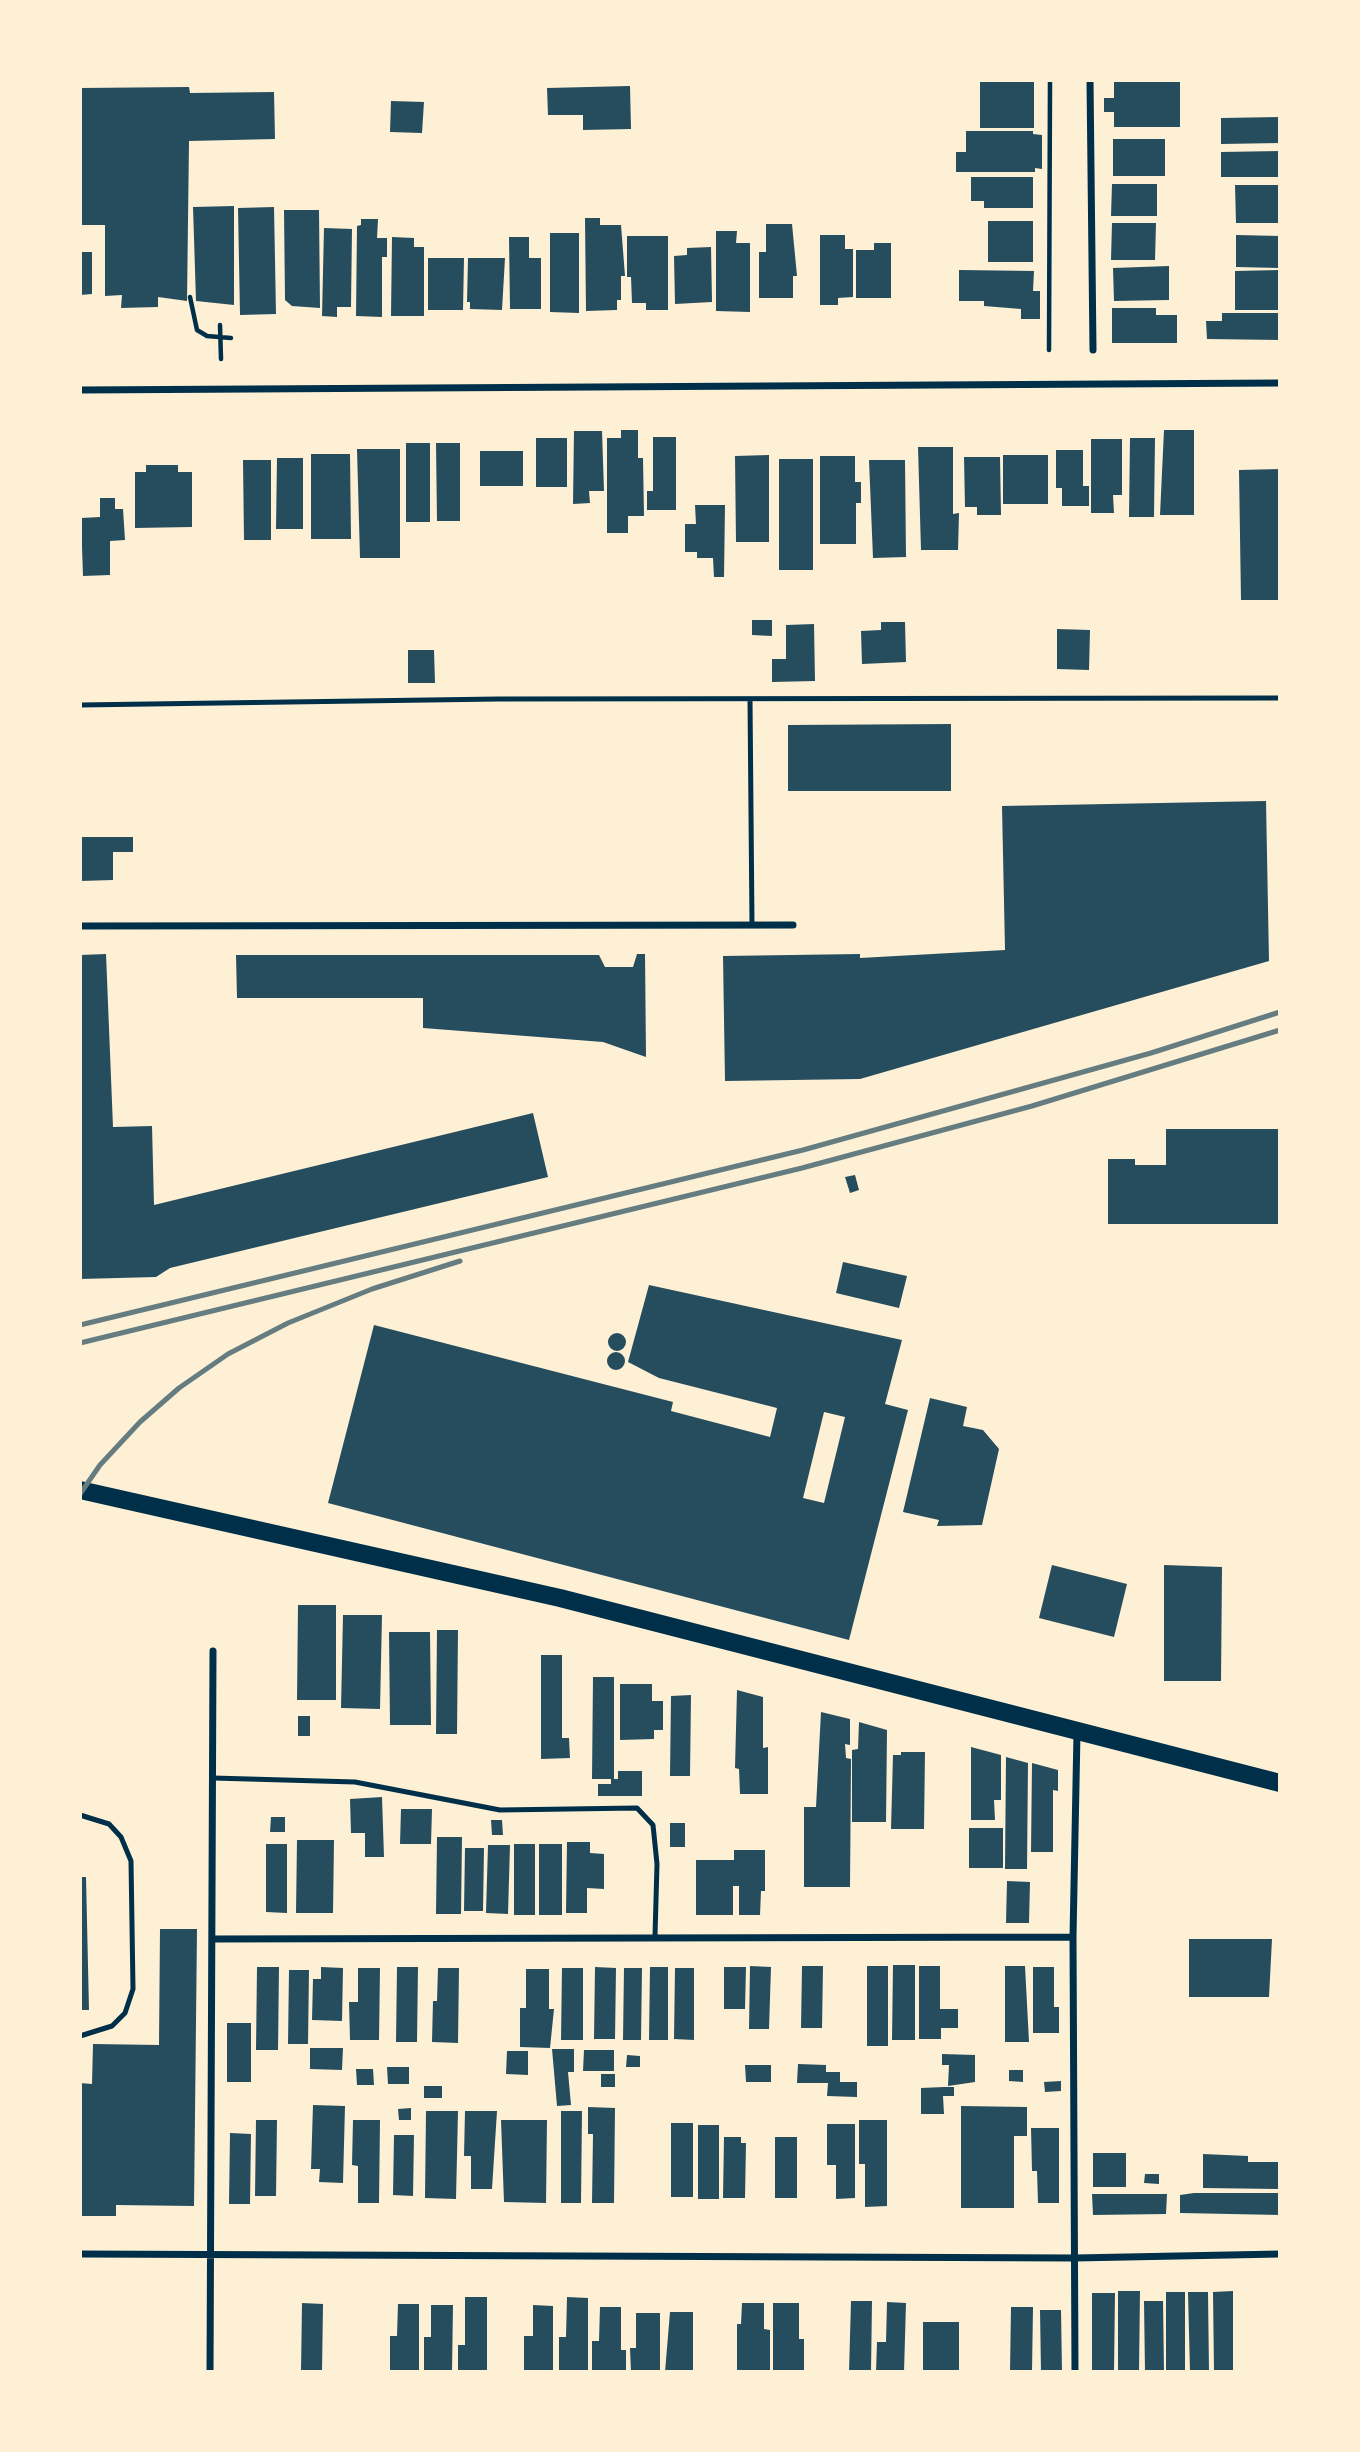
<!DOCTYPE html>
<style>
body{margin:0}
#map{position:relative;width:1360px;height:2452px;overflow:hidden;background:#fdf0d5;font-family:"Noto Sans",sans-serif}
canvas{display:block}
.frame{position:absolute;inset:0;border:82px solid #fdf0d5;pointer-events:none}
</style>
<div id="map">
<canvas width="1360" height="2452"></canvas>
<div class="frame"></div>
</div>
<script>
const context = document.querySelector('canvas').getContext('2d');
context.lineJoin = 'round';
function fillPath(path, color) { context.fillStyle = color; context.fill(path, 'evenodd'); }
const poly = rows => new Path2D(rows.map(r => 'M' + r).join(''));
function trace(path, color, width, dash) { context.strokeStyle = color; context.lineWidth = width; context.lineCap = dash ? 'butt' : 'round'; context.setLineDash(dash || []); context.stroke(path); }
fillPath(poly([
 [980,81,1034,81,1034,128,980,128],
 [1114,82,1180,82,1180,127,1114,127,1114,112,1104,112,1104,98,1114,98],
 [630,86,631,129,583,130,583,115,548,115,547,88],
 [189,87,190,93,274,92,275,139,189,141,187,301,158,297,158,307,121,308,122,295,105,296,105,225,80,225,80,88],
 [391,101,424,102,422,133,390,132],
 [1280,117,1280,143,1221,144,1221,118],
 [966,131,1033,131,1033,134,1042,135,1042,169,1035,168,1035,172,956,172,956,152,966,152],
 [1113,139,1165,139,1165,176,1113,176],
 [1280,151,1280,177,1221,177,1221,152],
 [971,177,1033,177,1033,208,984,208,984,201,971,201],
 [1112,184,1157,184,1157,216,1111,216],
 [1235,185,1280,185,1280,223,1236,223],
 [234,206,234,305,196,301,193,207],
 [274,207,276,314,240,315,238,208],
 [284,210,319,210,320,308,292,306,285,300],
 [585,218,600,218,600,225,621,225,625,276,621,276,621,300,617,300,617,310,586,311],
 [361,219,378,219,377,238,387,238,387,257,382,257,382,317,356,316,357,226,361,225],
 [988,221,1033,221,1033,262,988,262],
 [1112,223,1156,223,1155,260,1111,260],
 [766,224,792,224,797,276,793,276,793,298,759,298,759,252,766,252],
 [324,228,352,229,351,307,337,307,337,317,322,316],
 [716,231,737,231,736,243,750,243,750,312,716,311],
 [550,233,579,233,579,313,550,312],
 [820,235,845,235,845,249,853,249,853,297,838,298,838,305,820,305],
 [1236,235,1280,236,1280,268,1236,267],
 [627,236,668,236,668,310,646,310,646,303,632,303,631,277,627,277],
 [392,237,414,238,414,247,424,247,424,316,391,316],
 [509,237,529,237,529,258,541,258,541,309,510,309],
 [874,243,891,243,891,298,856,298,856,250,874,250],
 [711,247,712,302,675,304,674,256,687,255,687,248],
 [80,252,92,252,92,294,80,295],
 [428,258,464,258,463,310,428,310],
 [468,258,505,258,502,310,470,309,470,302,467,302],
 [1169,266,1169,300,1114,301,1113,268],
 [959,270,1034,271,1033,291,1040,291,1040,319,1021,319,1021,309,984,306,984,301,959,301],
 [1280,270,1280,310,1235,310,1235,271],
 [1112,308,1156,308,1156,315,1177,315,1177,343,1112,343],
 [1222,313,1280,313,1280,340,1207,339,1206,321,1222,321],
 [621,430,638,430,638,458,643,458,644,516,628,516,628,533,607,533,607,438,621,438],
 [1164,430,1194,430,1194,515,1160,515],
 [574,431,602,431,604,491,589,491,590,503,573,504],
 [653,437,676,437,676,510,647,510,647,491,653,491],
 [536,438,567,438,567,487,536,487],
 [1130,438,1155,438,1154,517,1129,517],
 [1091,439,1122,439,1122,495,1113,495,1114,513,1091,513],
 [406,443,430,443,430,522,406,522],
 [436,443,460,443,460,521,437,521],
 [918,447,953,447,953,514,959,513,958,550,921,550],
 [357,449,400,449,400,558,360,558],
 [1056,450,1083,450,1083,486,1089,486,1089,506,1062,506,1062,488,1056,488],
 [480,451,523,451,523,486,480,486],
 [311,454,350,454,351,539,311,539],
 [769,455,769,542,736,542,735,456],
 [1003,455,1048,455,1048,504,1003,504],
 [820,456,855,456,855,482,861,482,861,503,856,503,856,544,820,544],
 [964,457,1000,457,1001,515,977,515,977,507,965,507],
 [277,458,303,458,303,529,276,529],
 [779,459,813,459,813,570,779,570],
 [243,460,271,460,271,540,244,540],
 [869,460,905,460,906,557,873,558],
 [146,465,178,465,178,472,192,472,192,527,135,528,135,472,146,472],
 [1280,469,1280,600,1241,600,1239,470],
 [100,498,115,498,115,509,123,509,125,540,110,541,110,575,83,576,81,518,100,517],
 [695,505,725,505,724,577,714,577,713,558,697,558,697,552,685,552,685,524,696,524],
 [752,620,772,620,772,636,752,635],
 [881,622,905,622,906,662,862,664,861,631,881,630],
 [814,624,815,681,772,682,772,659,786,659,786,625],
 [1057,629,1090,630,1089,670,1057,669],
 [408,650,434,650,435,683,408,683],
 [951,724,951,791,788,791,788,725],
 [1266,801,1269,961,860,1079,725,1081,723,956,860,954,860,958,1005,950,1002,806],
 [80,837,133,837,133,852,113,852,113,880,80,881],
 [106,954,113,1127,152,1126,154,1205,533,1113,548,1177,170,1268,156,1277,80,1279,80,955],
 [637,954,645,954,646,1057,603,1042,423,1028,423,998,237,998,236,955,599,955,605,967,633,967],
 [1166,1129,1280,1129,1280,1224,1108,1224,1108,1159,1135,1159,1135,1165,1166,1165],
 [855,1175,859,1190,850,1193,845,1177],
 [843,1262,907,1276,899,1308,836,1293],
 [649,1285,902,1340,885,1404,908,1410,849,1640,328,1503,374,1325,673,1402,671,1411,770,1437,777,1408,659,1378,628,1362],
 [824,1412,845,1417,824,1503,803,1498],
 '608 1342a9 9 0 1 1 18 0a9 9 0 1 1-18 0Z',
 '607 1361a9 9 0 1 1 18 0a9 9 0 1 1-18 0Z',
 [930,1398,967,1407,963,1426,983,1430,999,1449,982,1525,937,1526,939,1520,903,1512],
 [1052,1565,1127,1584,1114,1637,1039,1618],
 [1164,1565,1222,1567,1221,1681,1164,1681],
 [298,1605,336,1605,336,1700,297,1700],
 [343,1615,382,1615,380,1709,341,1708],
 [437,1630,458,1630,457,1734,436,1734],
 [389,1632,430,1632,431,1725,390,1725],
 [541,1655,562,1655,562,1738,569,1738,570,1758,541,1759],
 [593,1677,614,1677,614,1779,592,1779],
 [620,1684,652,1684,652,1701,663,1701,663,1730,654,1730,654,1739,620,1740],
 [737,1690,763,1697,763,1748,768,1747,768,1794,740,1794,739,1769,735,1768],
 [691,1695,690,1776,670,1776,671,1696],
 [821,1712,850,1719,850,1745,845,1744,846,1758,851,1759,850,1887,804,1887,804,1807,816,1807],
 [298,1716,310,1716,310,1736,298,1736],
 [859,1722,887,1730,886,1822,852,1822,852,1750,858,1749],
 [971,1747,1001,1755,1001,1800,994,1800,995,1820,971,1820],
 [901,1752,925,1752,924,1829,891,1829,893,1755,901,1755],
 [1006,1757,1028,1763,1027,1869,1005,1869],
 [1032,1763,1058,1770,1058,1791,1053,1790,1053,1852,1031,1852],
 [618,1771,642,1771,642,1796,598,1796,598,1784,611,1784,611,1779,618,1779],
 [382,1797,384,1857,365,1857,365,1833,351,1833,350,1799],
 [401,1809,432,1809,431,1844,400,1844],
 [271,1817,285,1817,285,1832,270,1832],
 [491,1820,502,1820,503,1835,492,1835],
 [670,1823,685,1823,685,1847,670,1847],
 [969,1828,1003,1828,1003,1868,969,1868],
 [437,1837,462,1837,461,1914,436,1914],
 [297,1840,334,1840,333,1913,296,1913],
 [567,1842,590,1842,590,1853,604,1854,604,1889,587,1888,587,1913,566,1913],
 [266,1844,287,1844,287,1913,266,1912],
 [514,1844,535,1844,535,1915,514,1915],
 [539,1844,562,1844,562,1915,539,1915],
 [488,1845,510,1845,508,1914,486,1913],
 [465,1848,484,1848,483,1911,464,1911],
 [734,1850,765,1850,765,1891,761,1891,760,1915,739,1915,739,1886,733,1886,733,1915,696,1915,696,1860,734,1860],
 [80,1877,86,1877,89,2010,80,2010],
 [1007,1881,1030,1882,1029,1923,1006,1923],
 [160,1929,197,1929,194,2206,116,2205,116,2216,80,2216,80,2083,92,2084,93,2044,159,2045],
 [1189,1939,1272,1939,1269,1997,1189,1997],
 [893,1965,915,1965,915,2040,892,2040],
 [750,1966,771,1967,769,2029,749,2029],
 [802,1966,823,1966,822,2028,801,2028],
 [867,1966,888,1966,888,2046,867,2046],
 [919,1966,940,1966,940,2009,958,2009,958,2028,941,2028,941,2039,919,2039],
 [1005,1966,1025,1966,1029,2042,1005,2042],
 [257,1967,279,1967,278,2050,256,2050],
 [321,1967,343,1968,342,2021,312,2020,313,1979,321,1979],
 [397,1967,418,1967,417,2042,396,2042],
 [595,1967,616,1968,615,2039,594,2039],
 [650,1967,668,1967,668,2040,649,2040],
 [724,1967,746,1967,745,2009,724,2009],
 [1033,1967,1054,1967,1054,2007,1059,2007,1059,2033,1033,2033],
 [358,1968,380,1968,379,2040,350,2040,349,2002,358,2002],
 [438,1968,459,1968,458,2043,432,2042,433,2001,437,2001],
 [562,1968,583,1968,583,2040,561,2040],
 [624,1968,642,1968,641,2040,623,2040],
 [675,1968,694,1968,694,2040,674,2039],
 [526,1969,549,1969,549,2009,554,2009,550,2048,520,2047,520,2008,526,2008],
 [289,1970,309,1970,308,2044,288,2044],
 [227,2023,251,2023,251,2082,227,2082],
 [310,2048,343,2048,342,2070,310,2069],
 [552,2049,574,2049,574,2072,568,2072,571,2105,557,2106],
 [584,2050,614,2050,614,2071,583,2071],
 [507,2051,528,2051,528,2075,506,2074],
 [942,2054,975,2055,975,2082,948,2086,949,2065,942,2065],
 [627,2055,640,2056,640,2067,626,2067],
 [798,2064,826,2065,826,2072,840,2072,840,2082,857,2082,857,2097,827,2096,828,2083,797,2083],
 [745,2065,771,2065,771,2082,746,2082],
 [387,2067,409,2067,409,2084,388,2084],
 [356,2069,373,2069,374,2085,357,2085],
 [1009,2070,1023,2070,1023,2082,1009,2081],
 [601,2074,615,2074,615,2087,601,2087],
 [1061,2081,1061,2091,1045,2092,1044,2082],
 [424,2086,442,2086,442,2098,424,2098],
 [944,2087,954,2087,954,2096,943,2096,944,2114,921,2114,921,2088],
 [313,2105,345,2106,343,2183,319,2182,320,2169,311,2169],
 [961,2106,1027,2107,1027,2136,1014,2136,1014,2208,961,2208],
 [588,2107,615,2108,614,2203,592,2203,593,2134,588,2134],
 [411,2108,411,2120,399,2120,398,2109],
 [426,2111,458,2111,456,2199,425,2198],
 [465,2111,497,2111,492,2189,471,2189,471,2156,464,2156],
 [561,2111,582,2111,581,2203,561,2203],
 [256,2120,277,2120,276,2196,255,2196],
 [353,2120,380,2120,379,2203,358,2203,358,2166,352,2165],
 [501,2120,547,2120,546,2203,504,2202],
 [859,2120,887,2120,887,2206,865,2207,865,2164,859,2164],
 [671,2123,693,2123,693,2197,671,2197],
 [827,2124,855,2124,855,2198,836,2199,836,2165,827,2165],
 [698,2125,719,2125,719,2199,698,2199],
 [1031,2128,1059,2128,1059,2203,1038,2203,1037,2171,1032,2171],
 [230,2133,251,2134,250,2204,229,2204],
 [394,2135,414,2135,413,2196,393,2195],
 [724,2137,741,2137,741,2143,746,2143,745,2198,723,2198],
 [775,2137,797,2137,797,2198,775,2198],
 [1093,2153,1126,2153,1126,2187,1093,2187],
 [1203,2154,1248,2156,1248,2162,1280,2162,1278,2189,1203,2188],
 [1145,2174,1159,2174,1159,2184,1144,2183],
 [1194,2193,1280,2193,1280,2215,1180,2213,1180,2195],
 [1092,2194,1167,2194,1166,2214,1093,2215],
 [1118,2291,1140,2291,1139,2372,1118,2372],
 [1233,2291,1233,2372,1214,2372,1213,2292],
 [1166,2292,1185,2292,1185,2372,1166,2372],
 [1188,2292,1208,2292,1209,2372,1190,2372],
 [1092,2293,1115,2293,1114,2372,1092,2372],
 [465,2297,487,2297,487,2372,458,2372,458,2345,465,2345],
 [567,2297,588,2298,588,2372,559,2372,559,2337,566,2337],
 [851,2301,872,2301,871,2372,849,2372],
 [1144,2301,1163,2301,1164,2372,1145,2372],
 [887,2302,906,2303,904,2372,876,2372,877,2342,886,2342],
 [302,2303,323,2304,322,2372,301,2372],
 [742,2303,764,2303,764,2329,770,2330,770,2372,737,2372,737,2324,741,2324],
 [773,2303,799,2303,799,2339,804,2339,804,2372,773,2372],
 [398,2304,419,2304,419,2372,390,2372,390,2336,397,2336],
 [431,2305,453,2305,452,2372,424,2372,424,2337,431,2337],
 [533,2305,553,2306,553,2372,524,2372,524,2336,533,2336],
 [600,2307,621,2307,621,2350,626,2350,626,2372,592,2372,592,2341,599,2341],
 [1011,2307,1033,2307,1032,2372,1010,2372],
 [1040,2310,1061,2310,1062,2372,1041,2372],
 [670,2312,693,2312,693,2372,665,2372],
 [636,2313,660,2313,660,2372,631,2372,630,2348,636,2348],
 [923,2322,959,2322,959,2372,923,2372]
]), '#264d5e');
trace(poly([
 [190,297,197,330,207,336,231,338],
 [220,325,221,359],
 [1049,350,1050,80]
]), '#003049', 4.5);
trace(poly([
 [750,699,752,925],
 [80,705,498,699,1280,698],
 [213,1778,355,1782,500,1810,637,1808,653,1825,657,1864,655,1936],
 [80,1815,109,1824,121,1837,131,1861,133,1989,125,2013,112,2026,80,2036]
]), '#003049', 5);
trace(poly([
 [1090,80,1093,350],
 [80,390,1280,383],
 [80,926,793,925],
 [213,1939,1073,1937],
 [80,2254,1075,2258,1280,2254],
 [210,2372,213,1651],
 [1075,2372,1073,1937,1077,1733]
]), '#003049', 7);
trace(poly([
 [80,1490,560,1598,1280,1783]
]), '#003049', 18);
trace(poly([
 [80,1325,803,1150,1151,1053,1280,1012],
 [80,1343,802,1168,1032,1106,1280,1030],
 [80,1494,100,1465,140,1422,179,1388,228,1354,288,1323,372,1289,460,1261]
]), '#657d81', 5);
</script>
